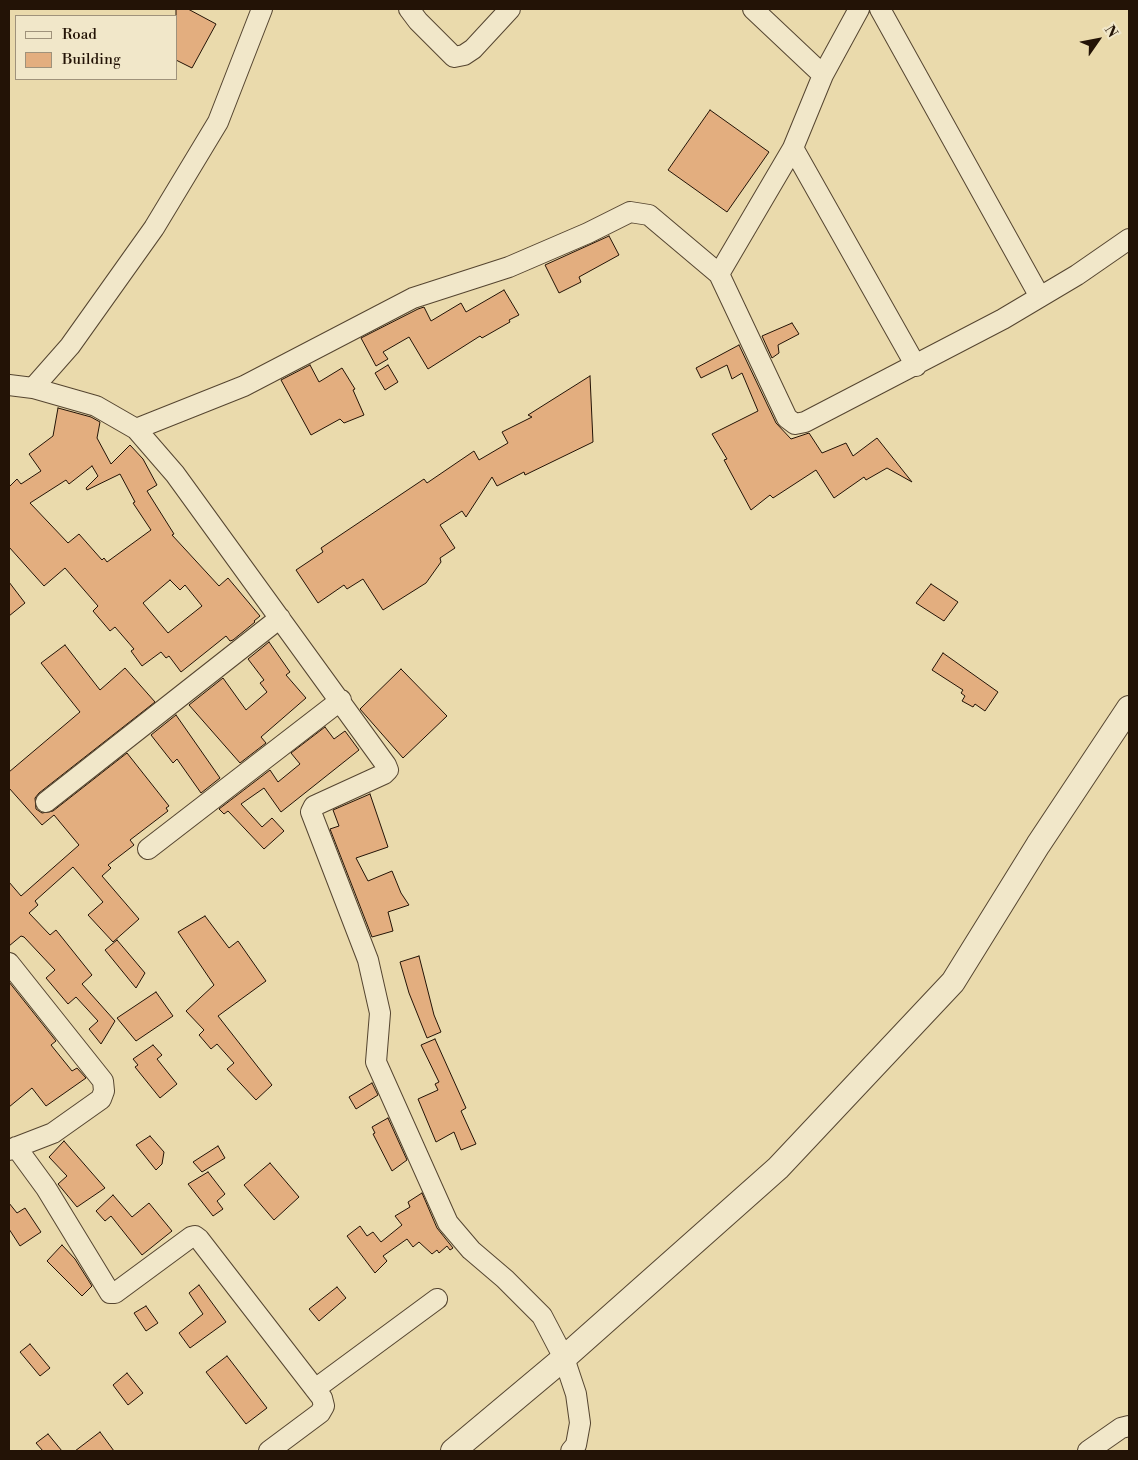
<!DOCTYPE html>
<style>
body{margin:0}
#map{position:relative;width:1138px;height:1460px;overflow:hidden;background:#eadaac;font-family:"Libre Bodoni",serif}
canvas{display:block}
.frame{position:absolute;inset:0;border:10px solid #231306;pointer-events:none}
.legend{position:absolute;left:15px;top:15px;width:162px;height:65px;box-sizing:border-box;background:#f1e7c9;border:1px solid #9f927b;margin:0;padding:6px 9px;list-style:none;font-size:15px;color:#231306}
.legend li{display:flex;align-items:center;gap:10px;height:25px}
.legend b{width:25px;border:1px solid #9f927b}
.north{position:absolute;left:1073px;top:15px;width:50px;height:50px;-webkit-text-stroke:4px #f1e7c9;paint-order:stroke;rotate:57deg;font-size:14px;font-weight:700;line-height:20px;text-align:center;color:#231306}
.north::after{content:'';display:block;margin:auto;width:18px;height:22px;background:#231306;clip-path:polygon(50% 0,100% 100%,50% 72%,0 100%)}
</style>
<div id="map">
<canvas width="1138" height="1460"></canvas>
<div class="frame"></div>
<ul class="legend">
<li><b style="height:6px;background:#f1e7c9"></b>Road</li>
<li><b style="height:14px;background:#e3ae7f"></b>Building</li>
</ul>
<div class="north">N</div>
</div>
<script>
const context = document.querySelector('canvas').getContext('2d');
context.lineJoin = 'round';
function fillPath(path, color) { context.fillStyle = color; context.fill(path, 'evenodd'); }
const poly = rows => new Path2D(rows.map(r => 'M' + r).join(''));
function trace(path, color, width, dash) { context.strokeStyle = color; context.lineWidth = width; context.lineCap = dash ? 'butt' : 'round'; context.setLineDash(dash || []); context.stroke(path); }
const building = poly([
 [176,9,188,9,216,24,192,68,176,60,176,9],
 [710,110,769,152,727,212,668,170,710,110],
 [609,236,619,255,579,277,581,282,559,293,545,265,609,236],
 [504,290,519,315,509,320,510,322,482,338,480,336,428,369,409,337,383,352,388,359,376,366,361,338,418,309,424,307,431,321,461,303,466,312,504,290],
 [792,323,799,334,778,345,779,353,772,358,762,336,792,323],
 [739,345,776,423,791,439,809,433,822,453,846,443,853,456,877,438,912,482,887,468,866,480,864,477,834,498,816,470,773,498,770,495,751,510,724,460,727,459,712,434,758,411,742,373,732,379,727,365,701,378,696,368,739,345],
 [310,365,319,382,342,368,355,389,353,390,364,415,344,423,340,419,311,435,281,380,310,365],
 [388,365,398,382,385,390,375,373,388,365],
 [590,376,593,442,525,475,524,472,497,486,492,477,466,517,462,511,440,525,455,548,440,558,441,562,426,583,383,610,363,579,347,589,344,585,318,603,296,570,323,552,321,548,424,479,427,483,474,451,479,460,508,443,502,432,532,417,528,415,590,376],
 [58,408,91,417,100,422,97,438,111,464,130,445,143,459,157,485,147,491,174,534,172,535,219,586,228,578,260,616,254,621,255,622,233,640,230,641,226,636,181,672,169,656,166,658,161,652,142,666,131,651,134,649,115,627,110,631,93,611,98,606,65,568,44,586,9,547,9,487,17,479,21,484,41,471,29,454,53,436,58,408],
 [92,466,98,476,86,488,87,490,120,474,135,502,133,503,151,530,107,562,104,558,102,560,79,534,68,543,30,503,66,480,69,484,92,466],
 [170,580,180,590,185,585,202,606,168,633,143,603,170,580],
 [9,582,25,603,9,616,9,582],
 [931,584,958,602,944,621,916,603,931,584],
 [269,642,290,672,286,675,306,698,261,737,266,743,240,763,189,705,223,678,246,710,267,692,260,683,264,680,248,659,269,642],
 [65,645,100,690,125,668,155,702,39,793,35,798,36,809,42,813,53,811,127,753,169,806,166,808,168,811,130,840,134,845,108,865,111,868,102,876,139,919,113,942,88,915,103,902,73,867,35,901,38,905,29,913,50,935,56,930,92,975,82,984,115,1021,101,1044,89,1029,98,1021,76,997,68,1004,46,978,55,970,24,937,21,936,9,946,9,882,21,896,79,845,54,815,42,825,9,788,9,772,80,712,41,663,65,645],
 [943,653,998,692,985,711,975,704,973,707,962,701,965,696,961,693,963,690,932,670,943,653],
 [401,669,447,716,403,758,360,709,401,669],
 [176,715,220,778,201,793,177,759,173,763,151,735,176,715],
 [325,727,334,739,345,731,359,750,281,812,264,788,241,804,262,827,272,818,284,831,264,849,228,811,224,814,219,809,270,770,278,782,300,764,291,753,325,727],
 [370,794,388,847,356,858,368,881,392,871,401,893,409,905,388,912,393,931,372,937,330,829,339,826,333,810,370,794],
 [205,916,229,948,238,941,266,981,218,1016,272,1085,256,1100,227,1069,234,1063,217,1044,211,1049,199,1035,204,1030,186,1011,214,985,178,932,205,916],
 [117,940,145,973,136,988,105,950,117,940],
 [419,956,434,1015,441,1032,427,1038,409,993,400,962,419,956],
 [9,982,56,1041,51,1045,72,1071,77,1068,86,1078,46,1106,32,1088,9,1107,9,982],
 [156,992,173,1016,136,1041,117,1018,156,992],
 [435,1039,466,1108,461,1111,476,1144,461,1150,454,1132,436,1142,418,1099,438,1090,435,1084,439,1082,421,1045,435,1039],
 [153,1045,162,1055,157,1059,177,1084,160,1098,135,1067,138,1065,133,1059,153,1045],
 [372,1083,378,1095,356,1109,349,1097,372,1083],
 [388,1118,407,1160,392,1171,373,1134,375,1133,372,1127,388,1118],
 [150,1136,164,1152,162,1164,156,1170,136,1145,150,1136],
 [64,1141,105,1188,77,1207,58,1184,67,1176,49,1157,64,1141],
 [218,1146,225,1158,202,1172,193,1162,218,1146],
 [270,1163,299,1197,274,1220,244,1185,270,1163],
 [208,1172,225,1194,217,1201,223,1209,213,1216,188,1184,208,1172],
 [422,1193,437,1228,453,1248,450,1250,447,1246,439,1253,437,1250,432,1254,419,1242,413,1247,407,1239,383,1256,387,1261,375,1273,347,1236,360,1226,367,1236,373,1232,381,1242,402,1225,395,1216,410,1207,408,1202,422,1193],
 [113,1195,132,1217,149,1203,172,1231,142,1255,111,1216,105,1221,96,1211,113,1195],
 [9,1203,17,1213,25,1208,41,1232,20,1246,9,1229,9,1203],
 [62,1245,75,1259,92,1286,82,1296,47,1261,62,1245],
 [199,1285,226,1322,190,1348,179,1333,203,1314,189,1293,199,1285],
 [337,1287,346,1298,319,1321,309,1309,337,1287],
 [146,1306,158,1323,146,1331,134,1313,146,1306],
 [30,1344,50,1368,40,1376,20,1352,30,1344],
 [227,1356,267,1408,246,1424,206,1372,227,1356],
 [127,1373,143,1393,128,1405,113,1385,127,1373],
 [100,1432,114,1451,75,1451,100,1432],
 [48,1434,62,1451,43,1451,36,1443,48,1434]
]);
fillPath(building, '#e3ae7f');
trace(building, '#231306', 1);
const minor = poly([
 [409,9,418,21,454,57,464,55,473,49,510,9],
 [753,9,823,75],
 [880,9,1040,297],
 [793,148,916,366],
 [719,274,793,148,823,75,859,9],
 [9,385,33,388,96,406,136,429,175,474,386,765,388,770,384,774,314,806,311,812,368,960,380,1013,376,1062,448,1223,471,1250,505,1279,542,1316,564,1358,576,1394,580,1423,576,1445,571,1451],
 [33,388,70,346,154,228,218,122,262,9],
 [136,429,244,386,413,298,509,267,588,233,630,212,649,215,719,274,787,418,795,424,805,422,1003,319,1077,275,1129,239],
 [46,802,280,618],
 [148,849,341,700],
 [9,963,103,1081,104,1091,101,1099,53,1133,9,1150],
 [16,1147,46,1188,110,1293,115,1293,191,1237,195,1236,199,1239,322,1398,324,1406,320,1413,269,1451],
 [315,1389,437,1299],
 [1088,1451,1121,1428,1129,1426]
]);
const tertiary = poly([
 [453,1451,564,1358,778,1168,953,982,1038,845,1129,708]
]);
trace(minor, '#554530', 22);
trace(tertiary, '#554530', 26);
trace(minor, '#f1e7c9', 20);
trace(tertiary, '#f1e7c9', 24);
</script>
